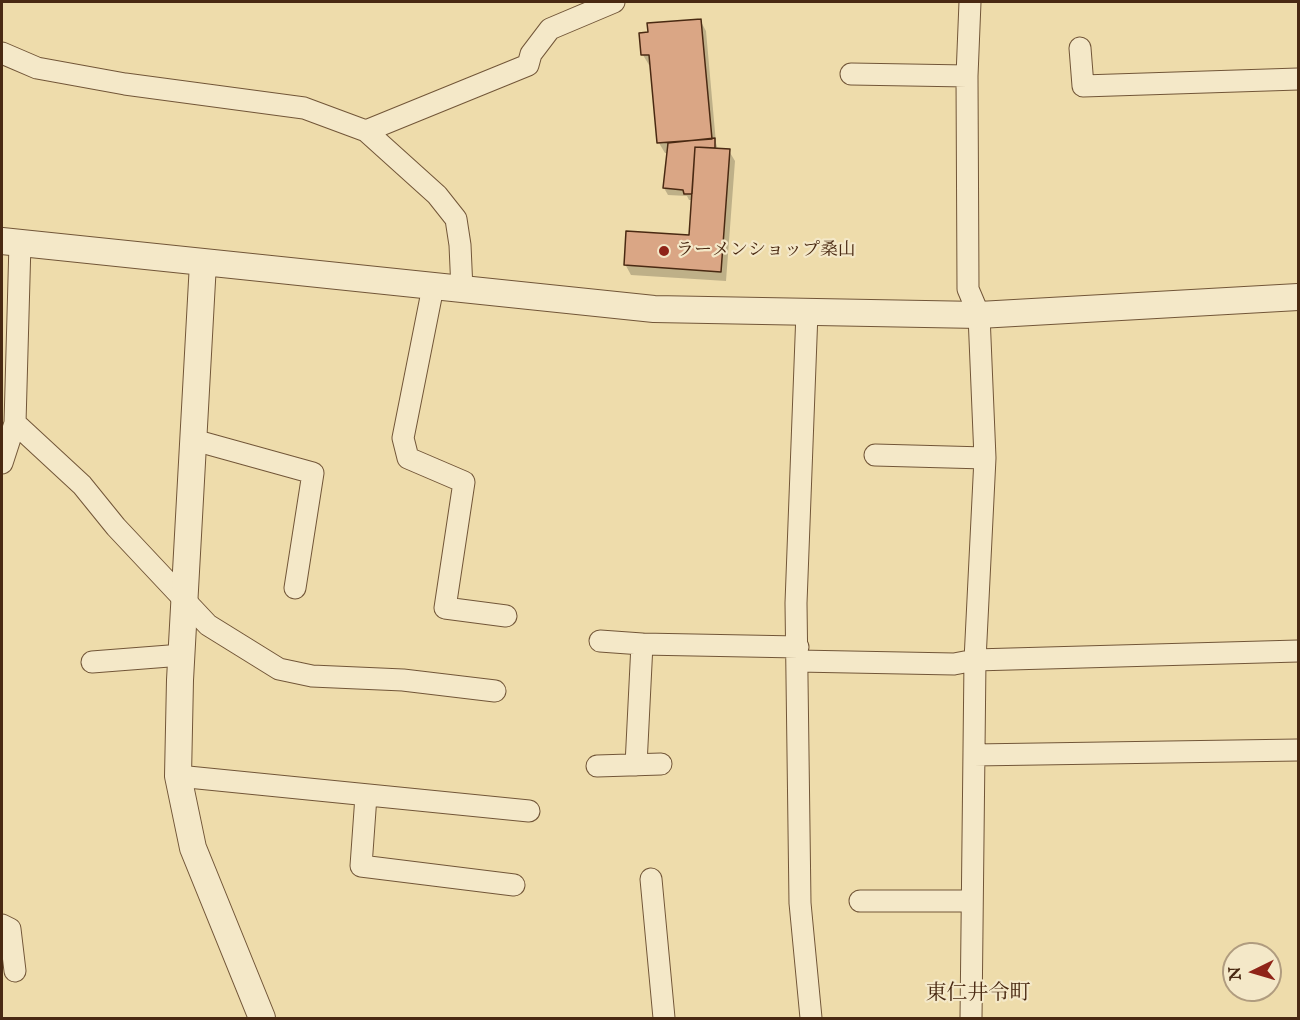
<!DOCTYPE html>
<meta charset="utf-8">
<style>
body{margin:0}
#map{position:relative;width:1300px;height:1020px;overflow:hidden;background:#eedcab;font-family:"IM FELL English",serif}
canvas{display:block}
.frame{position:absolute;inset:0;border:3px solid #492912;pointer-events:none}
.north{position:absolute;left:1222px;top:942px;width:60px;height:60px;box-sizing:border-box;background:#f4e8c8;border:2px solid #b09c7f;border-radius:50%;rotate:265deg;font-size:16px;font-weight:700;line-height:24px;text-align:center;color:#492912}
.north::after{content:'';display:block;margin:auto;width:21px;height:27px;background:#8f2418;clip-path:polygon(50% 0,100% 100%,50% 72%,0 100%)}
</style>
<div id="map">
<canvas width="1300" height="1020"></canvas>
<div class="frame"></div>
<div class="north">N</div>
</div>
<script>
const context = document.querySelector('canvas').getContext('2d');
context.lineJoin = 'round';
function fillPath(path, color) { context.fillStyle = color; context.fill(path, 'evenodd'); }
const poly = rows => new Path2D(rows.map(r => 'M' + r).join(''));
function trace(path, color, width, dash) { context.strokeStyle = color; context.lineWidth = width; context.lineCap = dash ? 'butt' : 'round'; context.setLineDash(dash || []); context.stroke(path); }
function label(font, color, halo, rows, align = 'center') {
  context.font = font + ' "IM FELL English","Noto Serif JP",serif'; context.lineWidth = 4.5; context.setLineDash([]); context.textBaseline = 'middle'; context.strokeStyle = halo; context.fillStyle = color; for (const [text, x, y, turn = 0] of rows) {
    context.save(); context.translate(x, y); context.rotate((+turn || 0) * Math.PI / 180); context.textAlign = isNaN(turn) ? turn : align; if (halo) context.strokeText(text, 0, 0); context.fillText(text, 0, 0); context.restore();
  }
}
fillPath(poly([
 [700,20,706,31,716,143,718,150,729,151,735,161,726,281,631,275,625,264,691,237,693,200,689,200,687,196,668,195,664,188,668,153,665,153,659,143,651,65,649,65,643,55,641,34]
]), '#0003');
const building = poly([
 [701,19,712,139,657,143,649,55,641,55,639,33,648,32,647,23,701,19],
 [715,138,715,148,695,147,692,194,684,194,683,190,663,188,668,143,715,138],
 [695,147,730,149,721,272,624,265,626,231,689,235,695,147]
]);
fillPath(building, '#daa685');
trace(building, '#492912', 1.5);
const minor = poly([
 [970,2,967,76,968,289,979,315,985,458,975,660,971,1018],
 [1080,48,1083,86,1298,79],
 [2,53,37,68,125,84,304,108,366,131,437,195,456,219,460,245,462,290],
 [851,74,967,76],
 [366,131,528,65,531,54,550,29,614,2],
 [433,287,403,438,408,458,464,482,445,608,506,616],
 [807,312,796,603,800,903,811,1018],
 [15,423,82,485,116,527,208,625,279,669,312,676,403,680,495,691],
 [194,440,313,473,295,588],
 [875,455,985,458],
 [2,463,15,423,20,243],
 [600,641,642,644],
 [798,661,954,664,975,660,1298,651],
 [92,662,182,655],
 [974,755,1298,750],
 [636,765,642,644,798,647],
 [597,766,661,764],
 [178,776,529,811],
 [366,796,361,866,514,885],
 [651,879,664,1018],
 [860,901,972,901],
 [2,925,10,929,15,971]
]);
const tertiary = poly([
 [2,241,654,309,979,315,1298,297],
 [203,263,180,680,178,776,193,848,262,1018]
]);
trace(minor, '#725638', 23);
trace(tertiary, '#725638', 28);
trace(minor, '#f4e8c8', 21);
trace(tertiary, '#f4e8c8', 26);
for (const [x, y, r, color] of [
 [664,251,6,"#8f2418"]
]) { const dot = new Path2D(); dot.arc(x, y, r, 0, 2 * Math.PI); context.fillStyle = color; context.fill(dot); trace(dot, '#f4e8c8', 2); }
label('18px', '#492912', '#f4e8c8', [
 ["ラーメンショップ桑山",676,251]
], 'left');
label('21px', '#492912', '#f4e8c8', [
 ["東仁井令町",978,995]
]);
</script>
